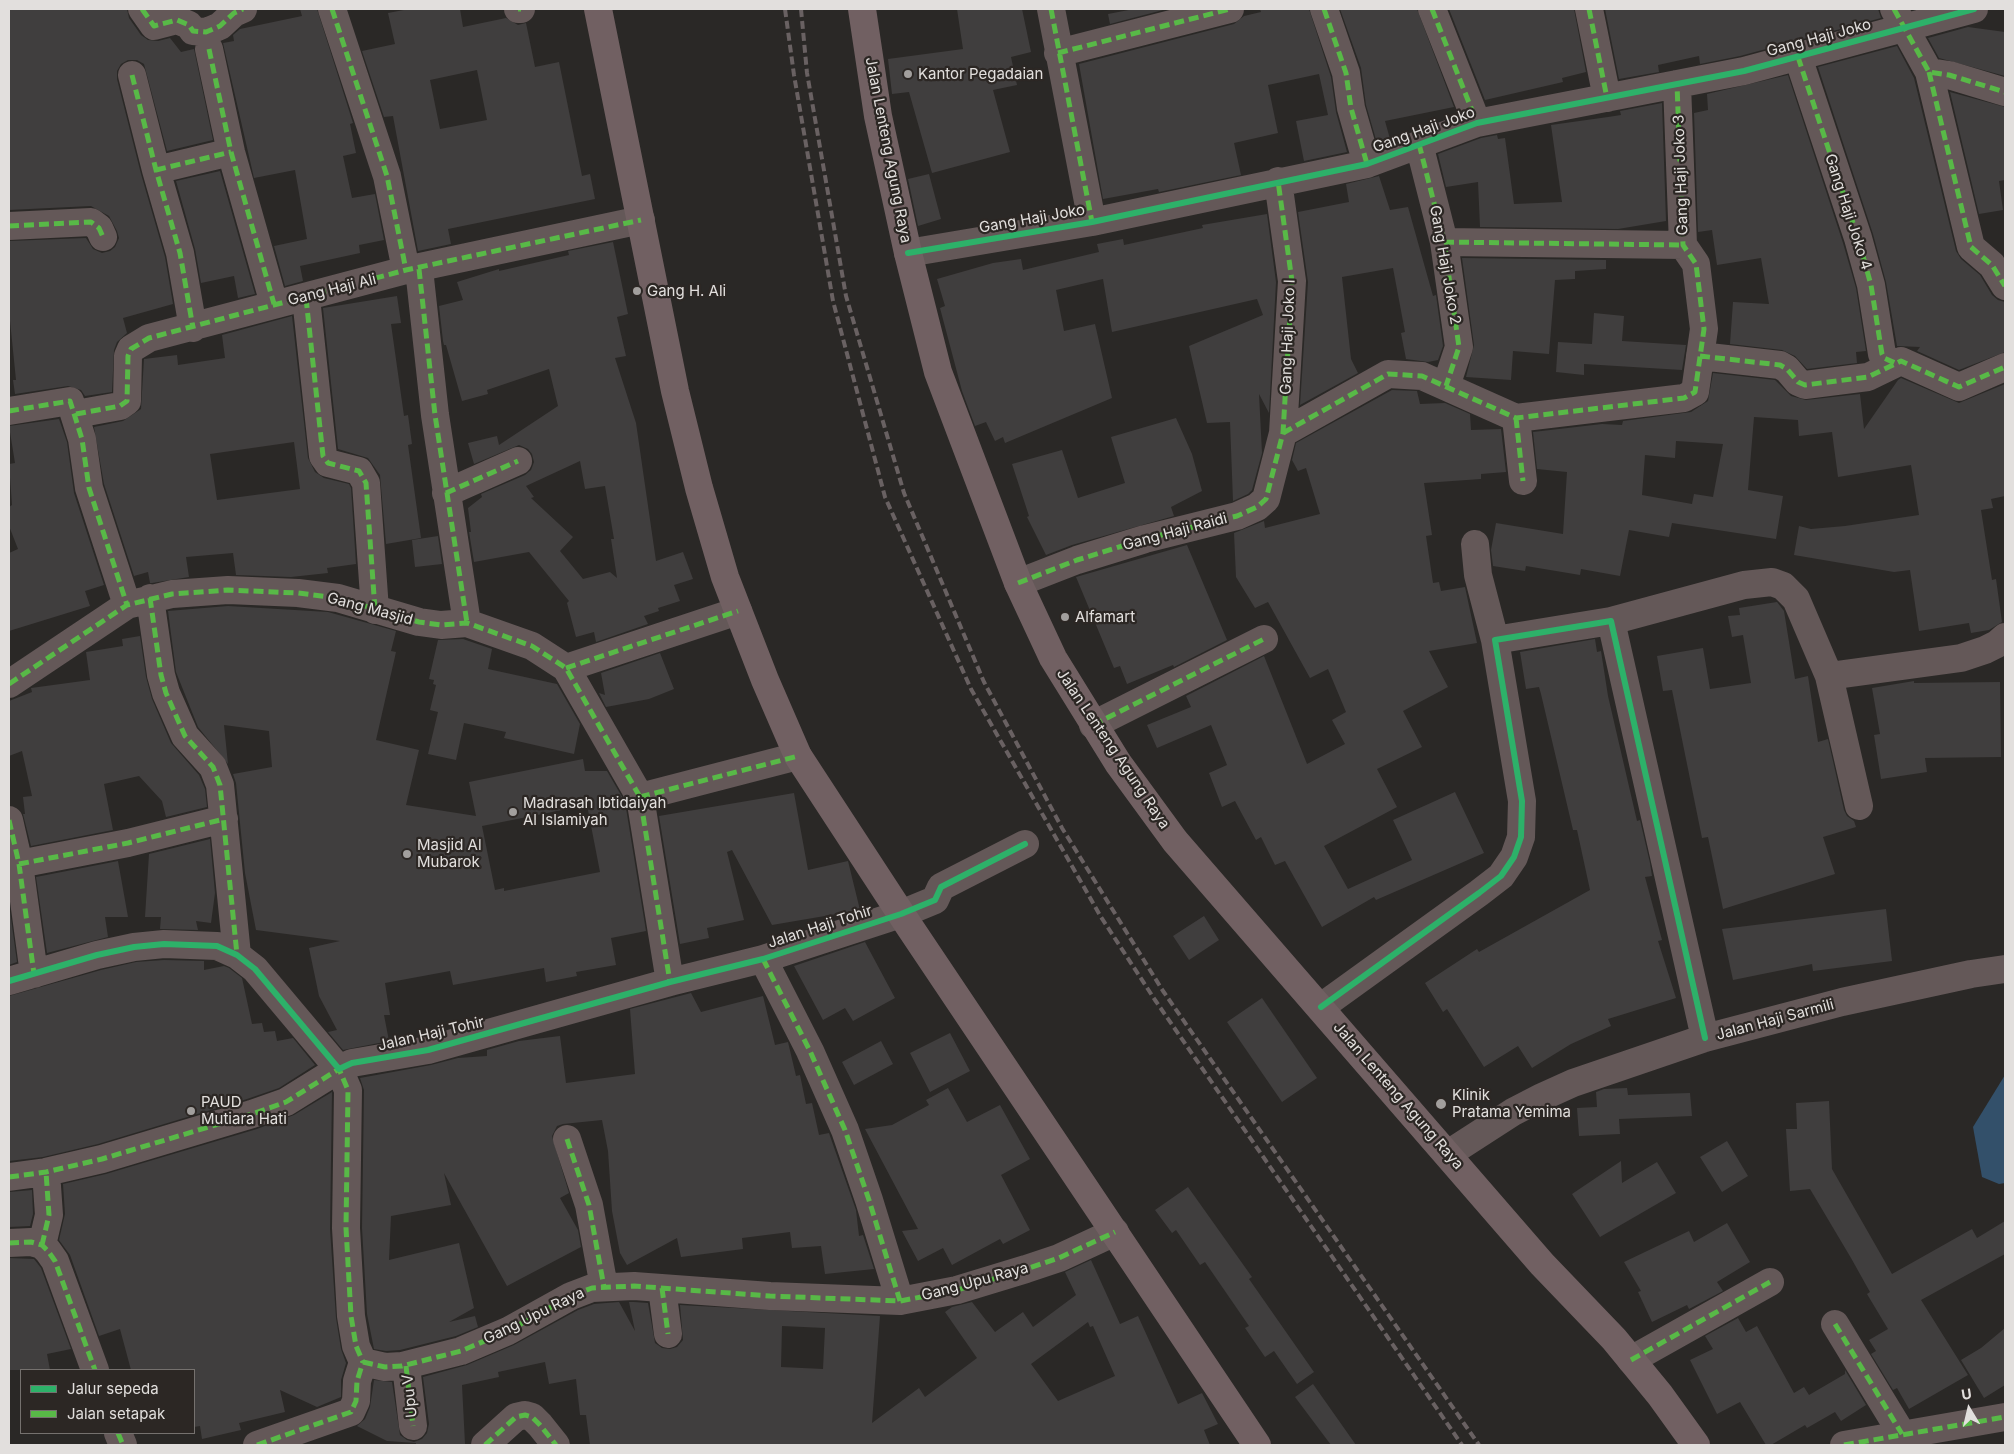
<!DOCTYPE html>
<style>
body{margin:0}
#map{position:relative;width:2014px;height:1454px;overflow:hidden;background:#2a2826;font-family:Inter,sans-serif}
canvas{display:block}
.frame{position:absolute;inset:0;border:10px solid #e2dfdd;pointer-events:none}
.legend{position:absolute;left:20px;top:1369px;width:175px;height:65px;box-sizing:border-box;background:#2c2724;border:1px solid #75716e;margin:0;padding:6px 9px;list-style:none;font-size:15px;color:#e2dfdd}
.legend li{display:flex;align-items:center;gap:10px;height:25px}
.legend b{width:25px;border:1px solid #75716e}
.north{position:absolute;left:1944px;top:1384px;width:50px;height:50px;-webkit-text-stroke:4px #2c2724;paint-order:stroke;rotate:351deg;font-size:14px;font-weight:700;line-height:20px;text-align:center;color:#e2dfdd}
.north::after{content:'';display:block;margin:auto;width:18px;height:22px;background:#e2dfdd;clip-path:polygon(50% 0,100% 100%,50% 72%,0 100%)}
</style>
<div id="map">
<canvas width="2014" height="1454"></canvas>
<div class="frame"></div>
<ul class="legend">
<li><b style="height:6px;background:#2db169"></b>Jalur sepeda</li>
<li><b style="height:6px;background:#58b947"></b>Jalan setapak</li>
</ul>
<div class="north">U</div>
</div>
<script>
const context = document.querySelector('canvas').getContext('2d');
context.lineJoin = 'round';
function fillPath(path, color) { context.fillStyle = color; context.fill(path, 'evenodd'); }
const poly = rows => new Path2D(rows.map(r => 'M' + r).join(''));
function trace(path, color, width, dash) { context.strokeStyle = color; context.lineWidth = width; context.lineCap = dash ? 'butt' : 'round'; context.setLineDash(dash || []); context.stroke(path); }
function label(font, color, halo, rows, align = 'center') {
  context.font = font + ' Inter,sans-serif'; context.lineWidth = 4.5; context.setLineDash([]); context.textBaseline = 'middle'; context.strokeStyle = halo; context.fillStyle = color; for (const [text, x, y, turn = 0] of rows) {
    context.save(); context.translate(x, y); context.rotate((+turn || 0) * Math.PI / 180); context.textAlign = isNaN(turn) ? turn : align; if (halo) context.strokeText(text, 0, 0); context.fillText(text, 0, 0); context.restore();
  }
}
fillPath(poly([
 [2005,1075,2005,1183,1999,1184,1982,1177,1973,1127]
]), '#33506a');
fillPath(poly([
 [9,9,127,9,129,18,141,35,148,40,158,41,170,38,181,52,194,49,213,140,167,151,144,64,137,60,128,60,121,64,117,71,117,79,141,174,165,257,173,304,123,318,127,333,117,342,114,350,112,392,85,396,81,390,68,386,15,394,13,380,16,380,9,311,9,241,86,238,93,249,102,253,110,251,115,247,119,238,117,231,109,216,91,206,9,210],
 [300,9,317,9,353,123,350,124,356,153,343,156,352,198,375,194,384,240,359,245,360,253,300,266,303,281,285,286,274,246,307,239,295,170,254,178,223,43,234,41,233,35,240,29,302,16],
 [409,9,460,9,463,27,506,18,518,25,526,23,535,67,559,62,582,176,590,174,595,199,448,229,451,244,418,251,393,116,384,117,362,51,395,44,388,13],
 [477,70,487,120,440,129,430,80],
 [957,9,1022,9,1031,52,1011,57,1017,85,993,90,1010,152,932,173,909,92,892,94,888,59,963,49],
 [1134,9,1163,9,1163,10,1110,24,1108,14],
 [1260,9,1309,9,1331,77,1336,112,1347,152,1304,161,1296,121,1328,115,1319,74,1268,85,1278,133,1234,143,1241,175,1159,192,1158,189,1103,199,1079,64,1234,24,1244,16,1261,12],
 [1340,9,1417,9,1454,107,1385,121,1390,139,1377,143,1366,105,1361,68],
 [1449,9,1574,9,1586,72,1562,78,1563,82,1485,100],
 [1605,9,1878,9,1881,18,1740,56,1700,64,1699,56,1658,65,1659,72,1619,79],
 [1968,27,2005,32,2005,76,1939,58,1928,38],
 [1897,46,1914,78,1956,251,1961,259,1980,275,1992,295,1998,300,2005,302,2005,352,1959,370,1917,351,1920,347,1897,346,1886,282,1873,234,1818,67],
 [1788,75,1843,243,1856,288,1866,351,1856,352,1857,363,1807,369,1795,356,1782,350,1730,344,1733,302,1769,304,1761,258,1717,265,1712,230,1698,232,1694,113,1708,110,1707,94],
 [1950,92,2005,107,2005,180,1999,181,2003,210,1979,214],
 [1662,103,1666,221,1618,229,1480,227,1478,182,1446,187,1438,154,1481,138,1497,135,1498,139,1505,138,1514,204,1562,202,1551,125,1608,117,1621,115,1620,111],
 [220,171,255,294,238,298,234,276,201,283,195,249,176,181],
 [929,174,941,219,918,226,908,179],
 [1379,176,1390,210,1408,207,1433,296,1436,295,1443,346,1438,360,1428,362,1406,359,1401,333,1405,332,1393,268,1342,277,1351,359,1358,373,1300,405,1308,282,1298,212,1349,202,1346,184],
 [1267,214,1276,282,1269,413,1259,394,1262,453,1252,490,1248,494,1233,501,1230,422,1207,423,1189,346,1263,315,1257,299,1112,332,1103,279,1056,290,1064,331,1095,324,1112,398,1005,443,1003,437,995,441,986,422,975,426,962,391,940,308,945,306,937,279,993,263,1021,259,1023,270,1099,252,1097,244,1123,239,1124,245,1203,228,1202,225],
 [613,242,628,314,617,317,626,356,615,358,636,423,656,561,683,552,693,579,674,585,680,601,658,608,659,611,644,616,648,624,596,642,594,632,576,637,567,603,569,601,529,552,474,562,469,532,471,532,468,508,482,497,481,494,525,475,531,470,534,462,532,454,528,449,519,445,474,464,468,443,497,436,499,445,558,406,549,369,487,390,488,394,462,401,446,345,444,345,443,341,439,306,463,300,457,282,499,269,499,271,569,255,568,251],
 [580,461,585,489,605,486,614,539,611,539,617,578,610,572,583,579,560,551,573,537,531,498,534,497,526,486],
 [1462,258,1606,260,1606,269,1575,271,1575,279,1555,280,1549,354,1513,351,1511,380,1466,377,1474,345],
 [397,296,401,323,391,324,404,416,408,415,412,444,408,445,421,538,386,544,380,475,368,458,338,449,323,308],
 [1594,313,1624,316,1622,341,1686,345,1682,370,1584,364,1584,375,1556,372,1558,342,1592,344],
 [292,316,308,458,315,472,324,478,349,484,351,488,356,564,327,568,328,573,291,577,236,575,233,553,186,557,189,577,152,583,150,583,148,572,134,576,104,484,94,427,123,421,141,409,144,359,177,355,178,365,225,358,222,335],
 [294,442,300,489,217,500,210,454],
 [1713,373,1775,380,1791,396,1806,400,1860,394,1864,429,1898,380,1901,378,1959,403,2005,384,2005,496,1991,499,1993,508,1981,510,1992,580,1996,579,2002,622,1989,630,1971,633,1969,623,1919,631,1910,570,1894,572,1794,555,1799,526,1811,529,1845,526,1919,515,1911,465,1838,477,1832,432,1799,436,1798,420,1754,417,1748,490,1783,496,1776,539,1672,523,1669,537,1629,530,1620,576,1581,569,1580,575,1526,566,1525,571,1493,566,1491,550,1496,523,1563,534,1567,472,1537,469,1533,432,1602,424,1622,425,1623,421,1691,412,1708,401],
 [1676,441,1723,444,1713,497,1694,494,1692,504,1642,495,1645,455,1675,458],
 [1392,390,1417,391,1420,404,1445,403,1470,414,1471,430,1501,429,1506,472,1481,474,1481,479,1424,483,1432,535,1426,536,1433,583,1439,582,1441,591,1465,587,1477,643,1429,651,1448,687,1403,711,1422,747,1377,769,1397,807,1324,846,1348,889,1412,860,1393,820,1455,792,1484,853,1376,900,1374,897,1322,927,1285,861,1275,865,1261,837,1256,840,1235,801,1222,807,1209,773,1227,765,1211,725,1157,748,1147,725,1191,707,1186,696,1264,656,1307,764,1345,744,1332,720,1346,712,1328,669,1310,678,1268,602,1255,608,1236,577,1234,533,1264,521,1265,528,1320,514,1306,468,1298,471,1292,460,1296,443],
 [1176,418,1192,454,1202,491,1171,507,1174,516,1072,545,1046,555,1027,517,1029,516,1012,464,1062,450,1078,498,1125,483,1111,437],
 [59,419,67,442,74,493,104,585,85,591,90,606,9,631,9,553,18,549,9,526,9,507,12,505,9,464,15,463,9,426],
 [438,536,442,564,415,567,412,540],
 [1187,545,1227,640,1174,667,1173,665,1127,684,1120,666,1114,668,1076,577],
 [1777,602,1784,611,1795,679,1808,676,1818,742,1828,739,1844,810,1847,816,1854,821,1856,827,1823,837,1835,874,1723,909,1708,837,1702,838,1672,690,1663,691,1657,656,1703,648,1710,689,1751,683,1743,635,1732,637,1728,616,1740,615,1739,608],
 [228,606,328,612,396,631,391,651,396,652,376,740,419,750,406,805,476,816,469,782,583,759,585,771,607,771,625,802,646,931,611,938,616,965,576,972,577,976,546,982,544,968,453,985,450,971,385,983,390,1015,384,1015,389,1041,343,1050,328,1032,337,1030,319,996,309,948,340,941,256,930,245,873,236,783,233,774,272,767,269,731,224,725,228,764,198,727,176,672,168,611],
 [587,805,600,872,504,891,504,888,495,890,482,826],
 [140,636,146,677,152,699,171,743,199,775,205,789,207,807,166,817,162,801,139,776,104,784,113,830,31,846,23,814,25,814,23,797,32,796,22,751,9,756,9,701,32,692,31,688,90,680,86,652,123,646,122,639],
 [463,639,492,649,488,669,557,684,580,724,574,754,504,738,506,732,464,723,456,760,428,754,438,712,430,710,436,685,433,684,434,680,429,679,438,640],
 [1595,639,1597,652,1601,651,1608,696,1637,821,1640,820,1650,863,1652,876,1645,877,1662,940,1658,941,1676,998,1608,1019,1611,1026,1571,1044,1532,1068,1518,1046,1484,1067,1447,1009,1443,1012,1425,983,1477,949,1479,952,1590,890,1577,830,1573,830,1541,694,1539,687,1526,689,1520,652],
 [660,653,674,689,649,699,606,707,599,693,605,695,601,673],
 [1914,681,1914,683,2000,682,2001,757,1925,758,1927,772,1881,779,1874,735,1880,734,1872,688],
 [794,793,808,870,848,861,860,910,772,925,732,850,727,852,744,920,707,928,709,938,680,944,659,816],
 [210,839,215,893,211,923,196,921,198,930,160,929,161,917,145,917,149,854],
 [118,861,128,917,105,917,108,937,47,953,36,877],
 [9,904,17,962,9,965],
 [1886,909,1892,961,1813,971,1812,964,1733,980,1722,929],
 [1204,916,1219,940,1189,960,1173,936],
 [865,942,895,998,853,1021,845,1008,823,1020,794,966],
 [164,960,204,961,204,970,224,966,229,968,242,978,252,1024,262,1023,264,1032,275,1031,277,1041,293,1038,315,1065,279,1088,247,1099,98,1144,43,1157,9,1161,9,996,101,970,136,962],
 [691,993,701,1012,763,996,775,1045,788,1042,796,1076,800,1075,806,1104,812,1103,819,1135,829,1133,830,1136,856,1210,859,1236,863,1235,874,1269,825,1274,821,1246,792,1248,790,1232,742,1238,743,1249,681,1257,677,1238,627,1265,620,1253,612,1211,608,1151,602,1120,563,1124,557,1126,552,1136,569,1193,560,1198,578,1230,581,1247,507,1286,444,1173,451,1205,391,1216,389,1260,459,1243,474,1308,449,1322,475,1316,478,1327,456,1336,400,1350,386,1351,374,1349,367,1314,362,1228,364,1090,360,1078,431,1065,458,1058,487,1056,487,1050,519,1041,560,1036,566,1083,635,1074,630,1009],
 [1262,998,1317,1078,1282,1102,1227,1022],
 [950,1033,970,1071,930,1092,910,1053],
 [881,1041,893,1064,854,1085,842,1062],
 [948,1088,967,1122,1000,1105,1030,1159,1001,1175,1030,1230,1003,1244,1000,1239,952,1265,943,1248,918,1261,902,1231,918,1229,865,1129,892,1125,929,1105,926,1100],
 [1627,1088,1628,1095,1690,1093,1692,1116,1619,1119,1620,1134,1579,1136,1577,1108,1597,1107,1596,1092,1604,1089],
 [332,1092,330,1229,336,1318,341,1349,346,1363,341,1380,341,1397,317,1407,280,1390,285,1412,239,1423,241,1430,202,1439,200,1426,194,1427,194,1370,131,1370,120,1329,99,1336,70,1255,59,1240,65,1214,63,1184,106,1174,257,1129,294,1115],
 [1829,1101,1832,1169,1892,1274,1972,1229,1977,1238,2005,1221,2005,1254,1921,1300,1968,1375,1909,1409,1897,1388,1893,1390,1871,1354,1876,1351,1869,1340,1888,1329,1867,1294,1870,1292,1851,1258,1810,1189,1790,1191,1786,1129,1797,1129,1796,1103],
 [1727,1141,1748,1176,1722,1192,1700,1157],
 [1621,1161,1622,1183,1657,1162,1676,1193,1600,1237,1572,1194],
 [1188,1187,1252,1277,1249,1279,1314,1372,1297,1384,1274,1351,1265,1357,1245,1328,1249,1326,1205,1262,1200,1265,1176,1230,1172,1233,1155,1210],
 [32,1190,33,1214,30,1226,9,1227,9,1192],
 [1727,1223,1750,1262,1717,1282,1723,1291,1689,1309,1687,1305,1652,1322,1638,1292,1641,1291,1624,1262,1689,1231,1694,1242],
 [9,1258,34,1259,41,1268,71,1349,47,1354,50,1370,9,1370],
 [1091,1260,1120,1324,1138,1316,1178,1404,1202,1393,1218,1424,1204,1430,1210,1445,590,1445,586,1415,580,1415,576,1379,549,1384,545,1362,498,1372,499,1377,462,1385,465,1444,416,1445,416,1443,387,1441,357,1426,365,1419,370,1407,374,1380,392,1382,400,1435,407,1440,414,1442,422,1439,427,1433,429,1424,423,1377,467,1365,514,1345,578,1310,594,1304,619,1302,635,1331,629,1302,634,1302,648,1303,655,1343,662,1348,670,1349,677,1347,683,1340,680,1305,880,1316,872,1423,919,1388,925,1397,977,1358,945,1312,952,1307,972,1302,995,1332,1023,1312,1033,1327,1076,1295,1065,1272],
 [1088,1322,1090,1327,1093,1326,1115,1376,1058,1401,1031,1364],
 [782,1326,825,1328,823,1369,781,1367],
 [1738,1318,1746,1332,1757,1326,1794,1393,1804,1387,1809,1395,1845,1374,1845,1370,1866,1405,1841,1421,1835,1412,1807,1428,1805,1425,1771,1445,1766,1445,1740,1402,1717,1414,1690,1360,1713,1349,1705,1336],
 [2005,1328,2005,1385,1984,1398,1961,1360,1981,1348],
 [1313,1384,1356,1445,1331,1445,1295,1397]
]), '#403e3e');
trace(poly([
 [142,9,154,26,177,20,189,25,193,31,206,32,220,26,234,13,243,9],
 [332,9,387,176,406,270],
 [518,9,521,9],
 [1051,9,1092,222],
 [1324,9,1346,73,1351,108,1367,164],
 [1432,9,1477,123],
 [1589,9,1607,98],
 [1894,9,1929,72,1949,75,2005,92],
 [209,49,231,152,274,304],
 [1058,53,1230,9],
 [1798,57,1858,238,1871,285,1882,354,1884,358,1895,363],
 [1929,72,1971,247,1992,265,2005,286],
 [132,75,156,170,180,253,193,328],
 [1419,144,1444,242,1459,347,1446,386],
 [156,170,231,152],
 [9,226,91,222,99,228,103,237],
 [1444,242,1683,245],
 [908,253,1092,222,1367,164,1477,123,1744,71,1974,9],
 [419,269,435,415,467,623],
 [306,298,323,456,328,463,359,471,366,483,375,610],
 [1700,356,1780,365,1787,369,1798,382,1805,385,1868,377,1901,361,1959,387,2005,367],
 [9,411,70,401,82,439,89,488,127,605],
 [76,414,120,406,127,401,128,356,131,349,149,338,406,270,641,220],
 [1516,418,1523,481],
 [1283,433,1388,374,1422,376,1516,418,1684,398,1695,392,1704,329,1696,264,1683,245,1677,84],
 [446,493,518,461],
 [1475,544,1478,575,1495,640],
 [1018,583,1077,560,1145,539,1237,516,1257,507,1266,499,1283,433,1292,281,1278,181],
 [150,598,161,675,166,693,185,736,213,767,220,785,237,955],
 [1611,621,1744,585,1772,582,1783,586,1796,599,1829,676,1961,658,1985,650,1997,644,2005,637],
 [566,668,738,611],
 [1829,676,1859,806],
 [9,684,127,605,172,594,228,590,298,593,338,598,419,622,441,625,467,623,532,646,566,668,640,797,670,982],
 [1093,725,1264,639],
 [640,797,798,756],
 [9,820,19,864,34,974],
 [19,864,128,843,224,819],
 [763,959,810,1051,845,1130,869,1200,900,1301],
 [9,981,97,955,134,947,164,944,217,946,237,955,255,969,339,1069,352,1063,428,1050,670,982,763,959,901,914,935,900,941,887,1025,844],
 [1321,1007,1479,893,1501,876,1514,857,1521,837,1522,801,1495,640,1611,621,1705,1038],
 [567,1139,589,1205,604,1287],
 [1448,1154,1513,1112,1542,1097,1573,1083,1705,1038,1842,1002,1971,974,2005,969],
 [9,1177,46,1172,102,1159,252,1114,286,1102,339,1069,348,1090,346,1228,351,1316,356,1346,363,1362],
 [9,1243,31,1242,42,1245,48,1251,55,1261,95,1370],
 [42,1245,49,1215,46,1172],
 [662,1288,668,1334],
 [1835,1324,1902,1434],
 [1631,1360,1770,1282],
 [363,1362,385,1367,402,1366,461,1351,508,1331,571,1296,592,1288,634,1286,770,1296,900,1301,957,1290,1026,1269,1059,1258,1115,1232],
 [406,1366,413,1426],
 [118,1433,123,1445],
 [257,1445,351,1412,356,1401,357,1381,363,1362],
 [485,1445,516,1417,525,1415,532,1417,540,1425,556,1445],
 [1844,1445,2005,1417]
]), '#645858', 28);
trace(poly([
 [598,9,675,391,699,488,725,577,765,680,798,756,909,926,1257,1445],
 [862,9,878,116,908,253,938,372,1018,583,1053,658,1118,763,1175,841,1542,1264,1614,1339,1660,1395,1696,1445]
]), '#716062', 28);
trace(poly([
 [785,9,794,75,833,301,885,497,971,689,1101,917,1155,1000,1462,1445],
 [801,9,807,73,846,296,904,493,984,682,1062,828,1163,991,1479,1445]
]), '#696162', 4, [8, 4]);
trace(poly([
 [142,9,154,26,177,20,189,25,193,31,206,32,220,26,234,13,243,9],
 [332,9,387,176,406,270],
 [518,9,521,9],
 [1051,9,1092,222],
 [1324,9,1346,73,1351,108,1367,164],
 [1432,9,1477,123],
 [1589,9,1607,98],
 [1894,9,1929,72,1949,75,2005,92],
 [209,49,231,152,274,304],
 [1058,53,1230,9],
 [1798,57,1858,238,1871,285,1882,354,1884,358,1895,363],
 [1929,72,1971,247,1992,265,2005,286],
 [132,75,156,170,180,253,193,328],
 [1419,144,1444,242,1459,347,1446,386],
 [156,170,231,152],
 [9,226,91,222,99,228,103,237],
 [1444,242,1683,245],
 [419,269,435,415,467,623],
 [306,298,323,456,328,463,359,471,366,483,375,610],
 [1700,356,1780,365,1787,369,1798,382,1805,385,1868,377,1901,361,1959,387,2005,367],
 [9,411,70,401,82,439,89,488,127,605],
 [76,414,120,406,127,401,128,356,131,349,149,338,406,270,641,220],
 [1516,418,1523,481],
 [1283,433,1388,374,1422,376,1516,418,1684,398,1695,392,1704,329,1696,264,1683,245,1677,84],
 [446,493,518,461],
 [1018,583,1077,560,1145,539,1237,516,1257,507,1266,499,1283,433,1292,281,1278,181],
 [150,598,161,675,166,693,185,736,213,767,220,785,237,955],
 [566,668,738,611],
 [9,684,127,605,172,594,228,590,298,593,338,598,419,622,441,625,467,623,532,646,566,668,640,797,670,982],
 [1093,725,1264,639],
 [640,797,798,756],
 [9,820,19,864,34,974],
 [19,864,128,843,224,819],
 [763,959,810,1051,845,1130,869,1200,900,1301],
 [567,1139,589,1205,604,1287],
 [9,1177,46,1172,102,1159,252,1114,286,1102,339,1069,348,1090,346,1228,351,1316,356,1346,363,1362],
 [9,1243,31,1242,42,1245,48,1251,55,1261,95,1370],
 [42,1245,49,1215,46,1172],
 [662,1288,668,1334],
 [1835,1324,1902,1434],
 [1631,1360,1770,1282],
 [363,1362,385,1367,402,1366,461,1351,508,1331,571,1296,592,1288,634,1286,770,1296,900,1301,957,1290,1026,1269,1059,1258,1115,1232],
 [406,1366,413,1426],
 [118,1433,123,1445],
 [257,1445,351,1412,356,1401,357,1381,363,1362],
 [485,1445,516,1417,525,1415,532,1417,540,1425,556,1445],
 [1844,1445,2005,1417]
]), '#58b947', 5, [10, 5]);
trace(poly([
 [908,253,1092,222,1367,164,1477,123,1744,71,1974,9],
 [9,981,97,955,134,947,164,944,217,946,237,955,255,969,339,1069,352,1063,428,1050,670,982,763,959,901,914,935,900,941,887,1025,844],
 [1321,1007,1479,893,1501,876,1514,857,1521,837,1522,801,1495,640,1611,621,1705,1038]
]), '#2db169', 6);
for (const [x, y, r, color] of [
 [908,74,5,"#a29f9d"],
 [637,291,5,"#a29f9d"],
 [1065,617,5,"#a29f9d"],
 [513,812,5,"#a29f9d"],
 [407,854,5,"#a29f9d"],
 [1441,1104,6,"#a29f9d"],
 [191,1111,5,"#a29f9d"]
]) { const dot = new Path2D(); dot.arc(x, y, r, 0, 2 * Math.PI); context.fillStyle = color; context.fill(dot); trace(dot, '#2c2724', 2); }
label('15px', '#e2dfdd', '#2c2724', [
 ["Gang Haji Joko",1819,38,-15],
 ["Gang Haji Joko",1424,130,-20],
 ["Jalan Lenteng Agung Raya",888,150,79],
 ["Gang Haji Joko 3",1681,175,-92],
 ["Gang Haji Joko 4",1848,212,72],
 ["Gang Haji Joko",1032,219,-10],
 ["Gang Haji Joko 2",1445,265,80],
 ["Gang Haji Ali",332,290,-14],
 ["Gang Haji Joko I",1288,337,-88],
 ["Gang Haji Raidi",1175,532,-15],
 ["Gang Masjid",370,609,15],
 ["Jalan Lenteng Agung Raya",1113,749,56],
 ["Jalan Haji Tohir",820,927,-18],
 ["Jalan Haji Sarmili",1775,1020,-15],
 ["Jalan Haji Tohir",431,1034,-13],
 ["Jalan Lenteng Agung Raya",1398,1096,49],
 ["Gang Upu Raya",975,1282,-15],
 ["Gang Upu Raya",534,1316,-26],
 ["Upu V",410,1396,-96]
]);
label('15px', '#e2dfdd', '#2c2724', [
 ["Kantor Pegadaian",918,74],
 ["Gang H. Ali",647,291],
 ["Alfamart",1075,617],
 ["Madrasah Ibtidaiyah",523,803],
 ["Al Islamiyah",523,820],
 ["Masjid Al",417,845],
 ["Mubarok",417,862],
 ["Klinik",1452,1095],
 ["Pratama Yemima",1452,1112],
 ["PAUD",201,1102],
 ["Mutiara Hati",201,1119]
], 'left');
</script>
